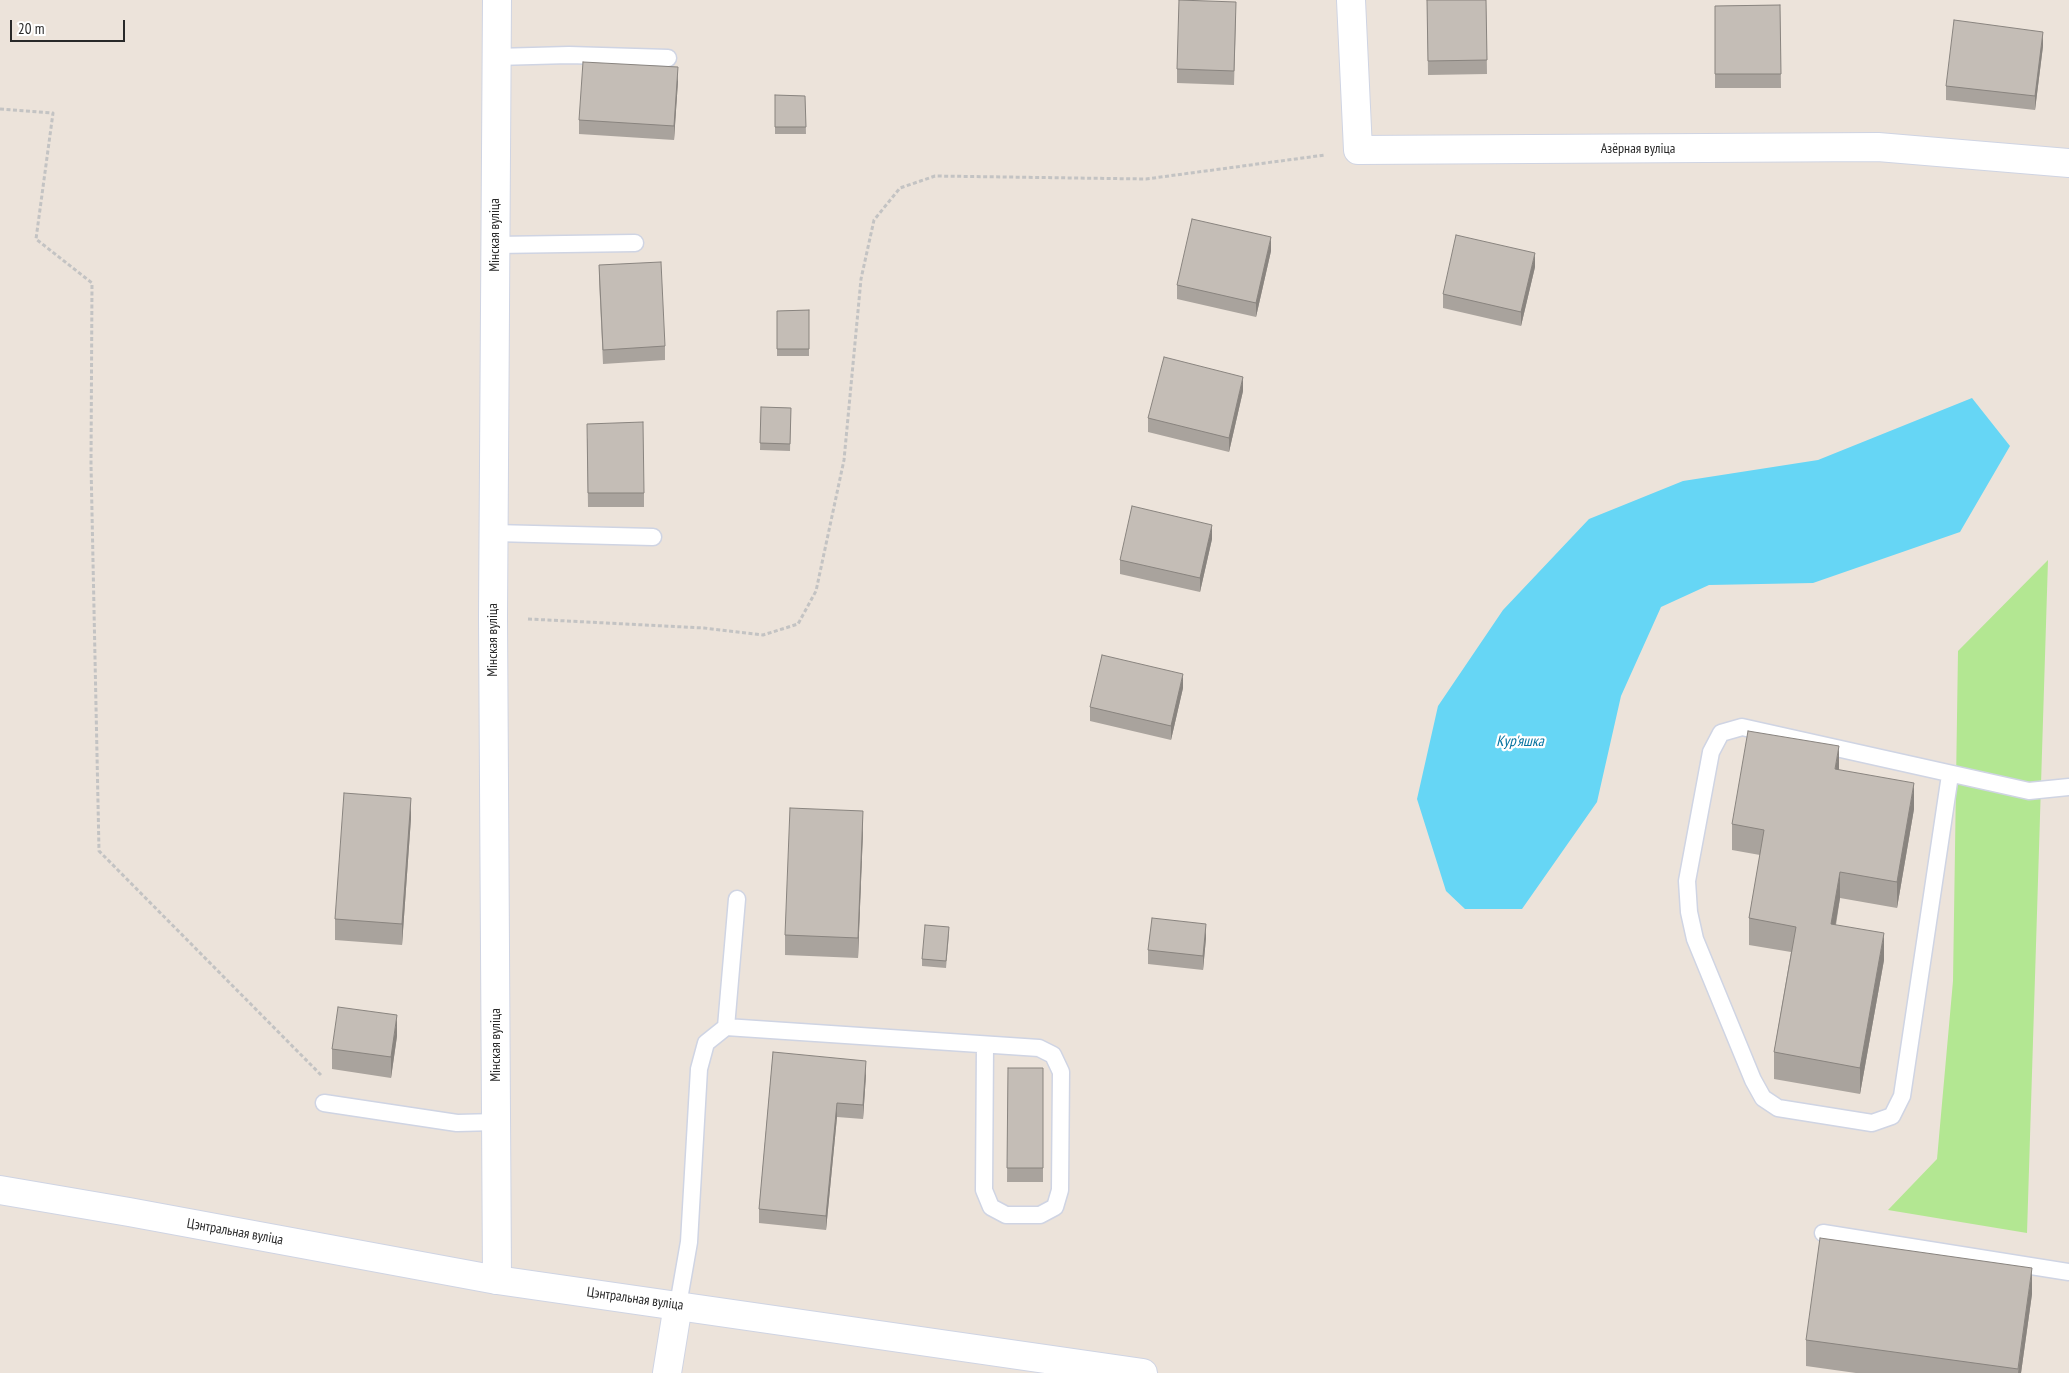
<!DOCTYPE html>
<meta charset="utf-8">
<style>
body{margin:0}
#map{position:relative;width:2069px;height:1373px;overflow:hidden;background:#ece3da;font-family:"PT Sans Narrow",sans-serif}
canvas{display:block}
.scale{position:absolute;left:10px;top:20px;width:115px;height:22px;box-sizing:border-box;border:2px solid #292929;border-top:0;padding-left:6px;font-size:15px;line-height:18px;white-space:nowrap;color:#292929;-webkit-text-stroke:4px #fff;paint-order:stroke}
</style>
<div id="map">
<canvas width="2069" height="1373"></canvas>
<div class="scale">20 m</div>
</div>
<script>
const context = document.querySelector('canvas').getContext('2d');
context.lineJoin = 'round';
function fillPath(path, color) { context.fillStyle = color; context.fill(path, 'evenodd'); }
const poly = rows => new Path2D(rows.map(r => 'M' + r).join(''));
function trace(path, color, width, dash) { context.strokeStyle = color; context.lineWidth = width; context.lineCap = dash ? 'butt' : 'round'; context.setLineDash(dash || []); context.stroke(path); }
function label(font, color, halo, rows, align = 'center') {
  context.font = font + ' "PT Sans Narrow",sans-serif'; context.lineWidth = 4.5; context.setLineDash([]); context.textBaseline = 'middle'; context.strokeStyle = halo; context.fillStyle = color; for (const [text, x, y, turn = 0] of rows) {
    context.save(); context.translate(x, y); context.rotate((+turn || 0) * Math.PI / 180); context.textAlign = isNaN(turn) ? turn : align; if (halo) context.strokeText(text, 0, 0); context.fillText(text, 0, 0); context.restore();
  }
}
fillPath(poly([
 [2048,560,2027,1233,1888,1210,1937,1159,1953,981,1958,651]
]), '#b3e792');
fillPath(poly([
 [1972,398,2010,446,1960,532,1813,583,1709,585,1661,607,1621,696,1597,802,1522,909,1465,909,1446,891,1417,799,1438,706,1503,610,1589,519,1683,481,1818,460]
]), '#66d6f5');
const lane = poly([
 [496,57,569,55,668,58],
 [495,245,635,243],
 [494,533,653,537],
 [1950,775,1902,1096,1892,1116,1872,1123,1778,1108,1763,1098,1753,1080,1695,939,1689,912,1687,881,1711,752,1721,733,1742,727,2029,791,2069,787],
 [726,1027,737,899],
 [324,1103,457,1123,496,1122],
 [1823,1233,2069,1272],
 [678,1305,689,1242,699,1069,706,1043,726,1027,1039,1048,1053,1055,1061,1072,1060,1190,1055,1207,1040,1215,1006,1215,991,1207,984,1190,985,1045]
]);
const street = poly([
 [497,0,493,617,497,1280],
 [1351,0,1358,150,1878,147,2069,163],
 [667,1373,678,1305]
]);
const secondary = poly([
 [0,1190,129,1212,497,1280,1143,1373]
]);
trace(lane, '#cfd4e3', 19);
trace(street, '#cfd4e3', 30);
trace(secondary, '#cfd4e3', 30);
trace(poly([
 [0,109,53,113,36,239,92,283,91,464,99,851,321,1075],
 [528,619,704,628,763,635,798,624,816,591,844,460,861,279,874,220,900,188,935,176,1146,179,1325,155]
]), '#c3c3c3', 3, [4, 2.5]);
trace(lane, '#fff', 16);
trace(street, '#fff', 28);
trace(secondary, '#fff', 28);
fillPath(poly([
 [1427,0,1486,0,1487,74,1428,75],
 [1780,5,1781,88,1715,88,1715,6],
 [1236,16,1234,85,1177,83,1177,69],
 [2043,46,2035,110,1946,100,1946,86],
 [678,81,674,140,579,134,579,120],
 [775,95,805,96,806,134,775,134],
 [1271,251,1256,317,1177,299,1177,285],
 [599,265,665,346,665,360,603,364,599,279],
 [1535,267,1521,326,1443,308,1443,294],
 [809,310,809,356,777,356,777,311],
 [1243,391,1229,452,1148,432,1148,418],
 [761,407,791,408,790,451,760,450],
 [587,438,644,493,644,507,588,507],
 [1212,539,1200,592,1120,574,1120,560],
 [1183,688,1171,740,1090,721,1090,707],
 [1839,770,1914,809,1897,908,1840,898,1836,925,1884,960,1860,1094,1774,1079,1774,1052,1791,952,1749,945,1749,918,1760,855,1732,850,1732,824],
 [411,818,402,945,335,940,335,919],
 [863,831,858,958,785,955,785,935],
 [949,934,946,968,922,966,922,959],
 [1206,938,1203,970,1148,964,1148,950],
 [397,1036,391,1078,332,1069,332,1049],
 [773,1052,866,1075,863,1119,837,1117,826,1230,759,1223,759,1209],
 [1008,1068,1043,1068,1043,1182,1007,1182],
 [2032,1294,2021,1373,1856,1373,1806,1366,1806,1340]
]), '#a9a39d');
fillPath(poly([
 [2043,32,2043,46,2035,110,2035,96],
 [678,67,678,81,674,140,674,126],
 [1271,237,1271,251,1256,317,1256,303],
 [1535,253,1535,267,1521,326,1521,312],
 [1243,377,1243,391,1229,452,1229,438],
 [1212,525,1212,539,1200,592,1200,578],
 [1183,674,1183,688,1171,740,1171,726],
 [1839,746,1839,772,1835,769],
 [1914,783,1914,809,1897,908,1897,882],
 [411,798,411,818,402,945,402,924],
 [863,811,863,831,858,958,858,938],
 [1840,872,1840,898,1831,950,1831,924],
 [1206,924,1206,938,1203,970,1203,956],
 [1884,933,1884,960,1860,1094,1860,1068],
 [397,1015,397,1036,391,1078,391,1057],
 [866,1061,866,1075,863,1119,863,1105],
 [837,1103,837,1117,826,1230,826,1216],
 [2032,1268,2032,1294,2021,1373,2018,1373]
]), '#89847f');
const building = poly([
 [1179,0,1236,2,1234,71,1177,69,1179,0],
 [1427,0,1486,0,1487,60,1428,61,1427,0],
 [1780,5,1781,74,1715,74,1715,6,1780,5],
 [1954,20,2043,32,2035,96,1946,86,1954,20],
 [583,62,678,67,674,126,579,120,583,62],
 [775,95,805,96,806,127,775,127,775,95],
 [1192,219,1271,237,1256,303,1177,285,1192,219],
 [1456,235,1535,253,1521,312,1443,294,1456,235],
 [661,262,665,346,603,350,599,265,661,262],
 [809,310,809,349,777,349,777,311,809,310],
 [1164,357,1243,377,1229,438,1148,418,1164,357],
 [761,407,791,408,790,444,760,443,761,407],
 [643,422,644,493,588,493,587,424,643,422],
 [1132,506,1212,525,1200,578,1120,560,1132,506],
 [1102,655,1183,674,1171,726,1090,707,1102,655],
 [1748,731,1839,746,1835,769,1914,783,1897,882,1840,872,1831,924,1884,933,1860,1068,1774,1052,1796,927,1749,918,1764,830,1732,824,1748,731],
 [344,793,411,798,402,924,335,919,344,793],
 [790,808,863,811,858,938,785,935,790,808],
 [1152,918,1206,924,1203,956,1148,950,1152,918],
 [925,925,949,927,946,961,922,959,925,925],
 [338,1007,397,1015,391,1057,332,1049,338,1007],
 [773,1052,866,1061,863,1105,837,1103,826,1216,759,1209,773,1052],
 [1008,1068,1043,1068,1043,1168,1007,1168,1008,1068],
 [1820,1238,2032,1268,2018,1369,1806,1340,1820,1238]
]);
fillPath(building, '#c4bdb6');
trace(building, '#89847f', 1);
label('14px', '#292929', '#fff', [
 ["Азёрная вуліца",1638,149],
 ["Мінская вуліца",495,235,-90],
 ["Мінская вуліца",493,640,-90],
 ["Мінская вуліца",496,1045,-90],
 ["Цэнтральная вуліца",235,1232,10],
 ["Цэнтральная вуліца",635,1299,8]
]);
label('italic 15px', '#0573a0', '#fff', [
 ["Кур'яшка",1520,742]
]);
</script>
